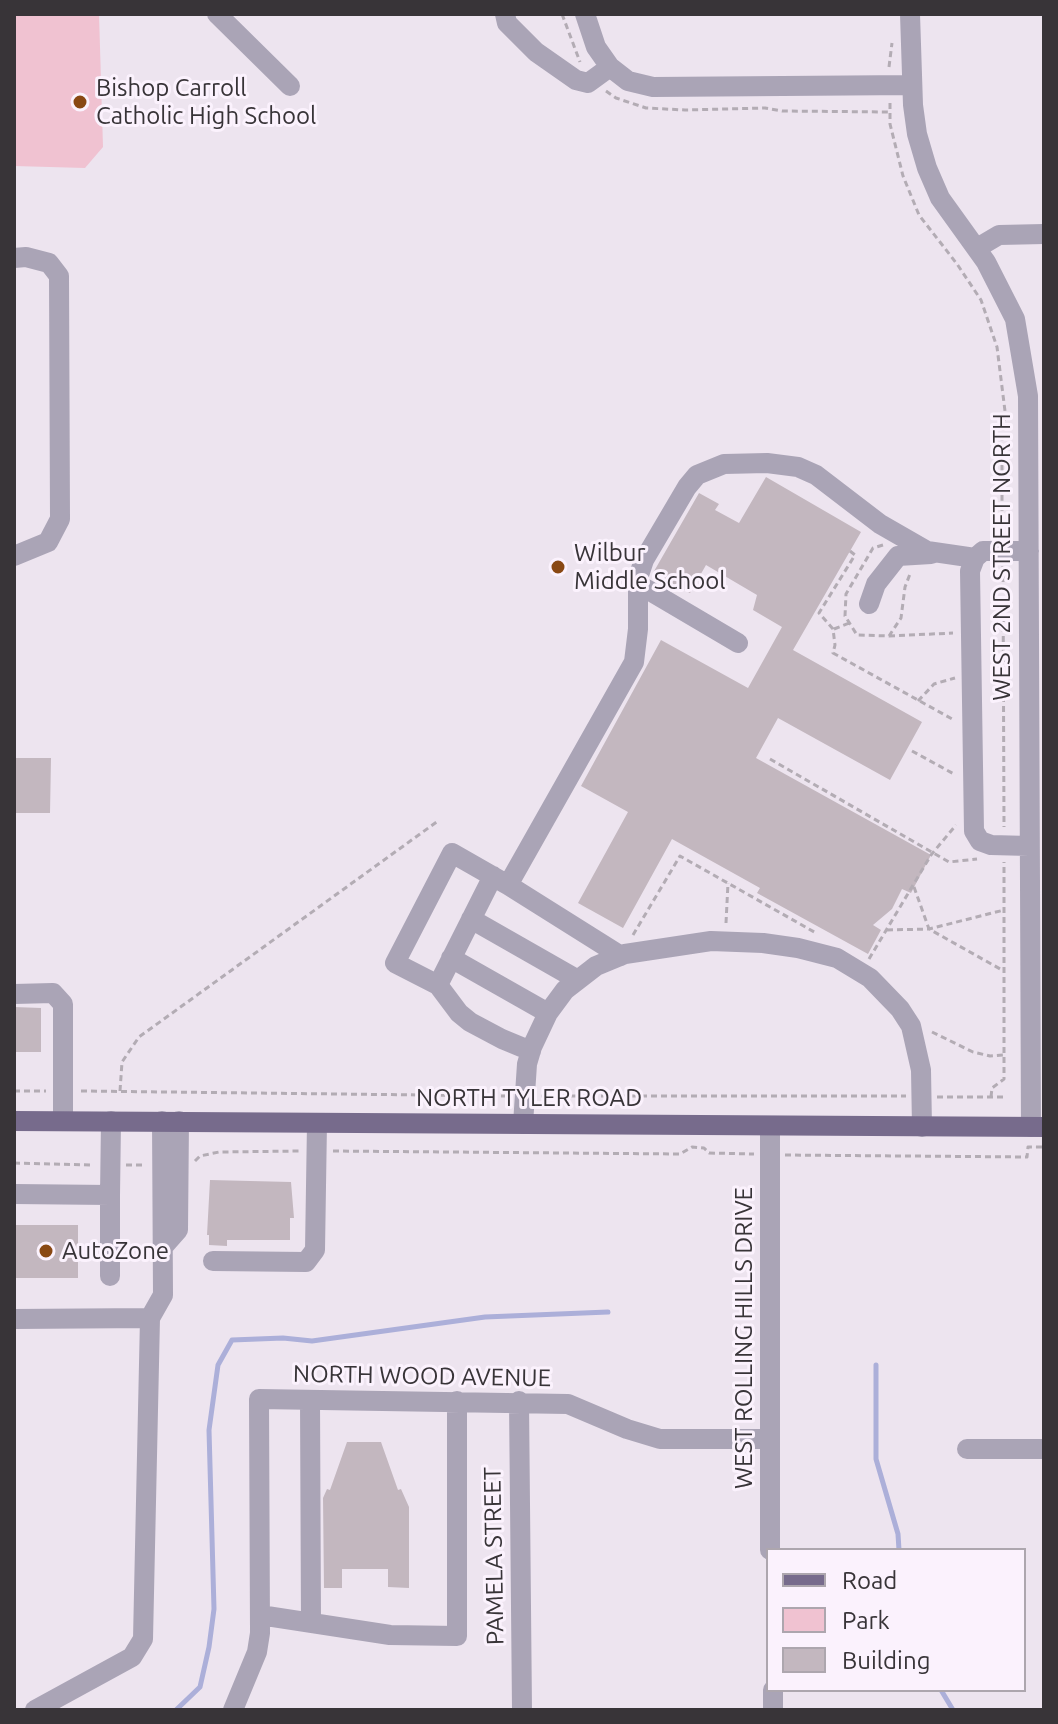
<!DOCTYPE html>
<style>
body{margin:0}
#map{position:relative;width:1058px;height:1724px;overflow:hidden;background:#ede4ef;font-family:Ubuntu,sans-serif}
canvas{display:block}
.frame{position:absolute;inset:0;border:16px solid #383438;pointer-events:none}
.legend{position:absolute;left:766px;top:1548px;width:260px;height:144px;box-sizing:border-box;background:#fbf2fd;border:2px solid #ada6ae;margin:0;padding:10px 14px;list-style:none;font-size:24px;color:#383438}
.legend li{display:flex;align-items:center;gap:16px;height:40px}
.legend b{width:40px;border:2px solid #ada6ae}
</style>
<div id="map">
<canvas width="1058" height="1724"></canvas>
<div class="frame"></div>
<ul class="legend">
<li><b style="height:10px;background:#776b8c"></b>Road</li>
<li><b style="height:22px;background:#f0c2d1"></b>Park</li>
<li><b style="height:22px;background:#c3b7bf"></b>Building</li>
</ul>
</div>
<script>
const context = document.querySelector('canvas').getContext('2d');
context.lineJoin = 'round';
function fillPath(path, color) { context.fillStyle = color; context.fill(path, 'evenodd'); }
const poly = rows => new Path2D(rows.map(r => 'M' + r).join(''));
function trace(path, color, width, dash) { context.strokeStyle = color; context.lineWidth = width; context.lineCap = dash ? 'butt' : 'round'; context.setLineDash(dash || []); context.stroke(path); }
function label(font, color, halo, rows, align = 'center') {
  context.font = font + ' Ubuntu,sans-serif'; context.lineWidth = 6; context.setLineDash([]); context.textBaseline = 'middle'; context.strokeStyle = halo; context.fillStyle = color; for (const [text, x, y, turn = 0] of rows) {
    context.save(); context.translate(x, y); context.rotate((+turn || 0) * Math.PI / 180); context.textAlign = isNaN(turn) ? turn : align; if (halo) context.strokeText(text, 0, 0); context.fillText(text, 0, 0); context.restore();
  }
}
fillPath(poly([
 [14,14,99,14,103,147,85,168,14,166]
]), '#f0c2d1');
trace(poly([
 [876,1365,876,1459,898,1534,899,1550],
 [941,1690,953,1710],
 [176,1710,200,1687,209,1647,214,1609,209,1430,218,1365,232,1340,283,1338,312,1341,485,1317,608,1312]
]), '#acafd9', 5);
fillPath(poly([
 [766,477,861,532,793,650,922,722,890,780,778,718,756,758,931,855,911,893,902,889,892,909,873,925,881,930,868,954,757,893,760,888,672,839,623,928,578,903,628,812,581,786,661,640,748,688,782,627,753,610,757,595,706,565,690,593,653,573,699,493,719,504,715,510,739,523],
 [14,758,51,758,50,813,14,813],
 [14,1007,41,1008,41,1052,14,1052],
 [210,1180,291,1182,294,1218,290,1218,290,1240,227,1240,227,1246,209,1245,209,1235,207,1235],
 [14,1225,78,1225,78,1278,14,1278],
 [347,1442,381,1442,398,1490,401,1489,409,1507,409,1588,388,1587,388,1569,342,1569,342,1588,324,1588,323,1498,327,1489,330,1490]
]), '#c3b7bf');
trace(poly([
 [562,14,580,62],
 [889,67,892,43],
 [606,91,616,98,646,108,685,110,765,108,782,111,890,112],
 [890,103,890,124,903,176,919,215,957,264,981,300,997,347,1005,411,1002,440,1002,535],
 [883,545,873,548,846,594,845,616,857,635,889,636,901,618,905,587,910,574],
 [850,551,855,555,819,613,833,629,835,645,833,653,954,720],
 [1003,566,1004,827],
 [834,629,849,623],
 [889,636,953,633],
 [918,701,934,684,955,678],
 [912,751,954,774],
 [770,759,949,862,977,859],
 [914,887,929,929,1002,970],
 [726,923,728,883],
 [887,930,929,929,1004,910],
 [633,935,680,856,816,933],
 [869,959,931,855,956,825],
 [932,1032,973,1052,990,1056,1003,1055],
 [14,1091,46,1091],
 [81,1091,510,1096],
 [120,1091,122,1062,139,1037,438,821],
 [541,1096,906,1096],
 [937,1097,1005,1097],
 [991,1097,992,1088,1004,1079,1004,862],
 [333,1151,680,1154,692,1147,704,1148,709,1153,754,1154],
 [785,1155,1027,1157,1028,1147,1044,1147],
 [195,1161,200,1156,219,1152,301,1151],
 [14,1163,94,1165],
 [126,1165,146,1165]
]), '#b3acb4', 3, [6, 4]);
trace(poly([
 [217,14,290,86],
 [505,14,507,23,536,52,576,80,588,83,610,67],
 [585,14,596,47,610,67,628,81,653,87,912,85],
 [910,14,913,105,917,134,927,168,940,198,986,262,1015,319,1028,396,1031,1127],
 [977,248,999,235,1044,234],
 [14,258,26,257,49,263,59,276,60,519,48,542,14,556],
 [1029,551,983,551,975,558,970,571,974,831,980,841,991,845,1029,846],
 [638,584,738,643],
 [869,604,876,584,898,556,931,554],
 [508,885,452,853,395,963,438,985,459,1013,470,1022,502,1039,531,1051],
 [471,919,578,980],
 [621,956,508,885,634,662,638,629,638,578,644,560,687,487,697,475,724,464,767,463,798,467,816,475,880,524,927,551,975,558],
 [451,958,548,1013],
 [438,985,493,876],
 [14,994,53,993,63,1004,63,1121],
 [523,1124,527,1064,532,1047,548,1013,565,990,596,966,625,954,711,941,763,943,798,948,837,958,870,978,900,1009,911,1026,921,1070,922,1127],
 [770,1126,770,1550],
 [14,1194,110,1195,111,1121],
 [163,1247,178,1230,179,1121],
 [213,1261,306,1262,315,1250,317,1123],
 [110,1276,110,1195],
 [150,1318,163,1295,162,1121],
 [14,1319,150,1318,143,1639,132,1657,35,1710],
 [310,1400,311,1623],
 [519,1401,522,1710],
 [967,1449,1044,1449],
 [260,1615,390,1635,457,1636,457,1401],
 [773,1690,773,1710],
 [233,1710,257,1652,260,1633,259,1399,568,1404,627,1429,660,1439,770,1439]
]), '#aaa4b6', 20);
trace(poly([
 [14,1121,1044,1127]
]), '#776b8c', 20);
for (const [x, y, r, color] of [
 [80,102,8,"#894813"],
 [558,567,8,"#894813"],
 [46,1251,8,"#894813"]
]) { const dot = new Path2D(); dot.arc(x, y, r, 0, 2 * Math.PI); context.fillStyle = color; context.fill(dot); trace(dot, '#fbf2fd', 3); }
label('24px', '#383438', '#fbf2fd', [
 ["Bishop Carroll",96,88],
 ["Catholic High School",96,116],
 ["Wilbur",574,553],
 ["Middle School",574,581],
 ["AutoZone",62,1251]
], 'left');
label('24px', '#383438', '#fbf2fd', [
 ["WEST 2ND STREET NORTH",1002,557,-90],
 ["NORTH TYLER ROAD",529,1098],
 ["WEST ROLLING HILLS DRIVE",744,1338,-90],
 ["NORTH WOOD AVENUE",422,1376,1],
 ["PAMELA STREET",494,1556,-91]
]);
</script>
